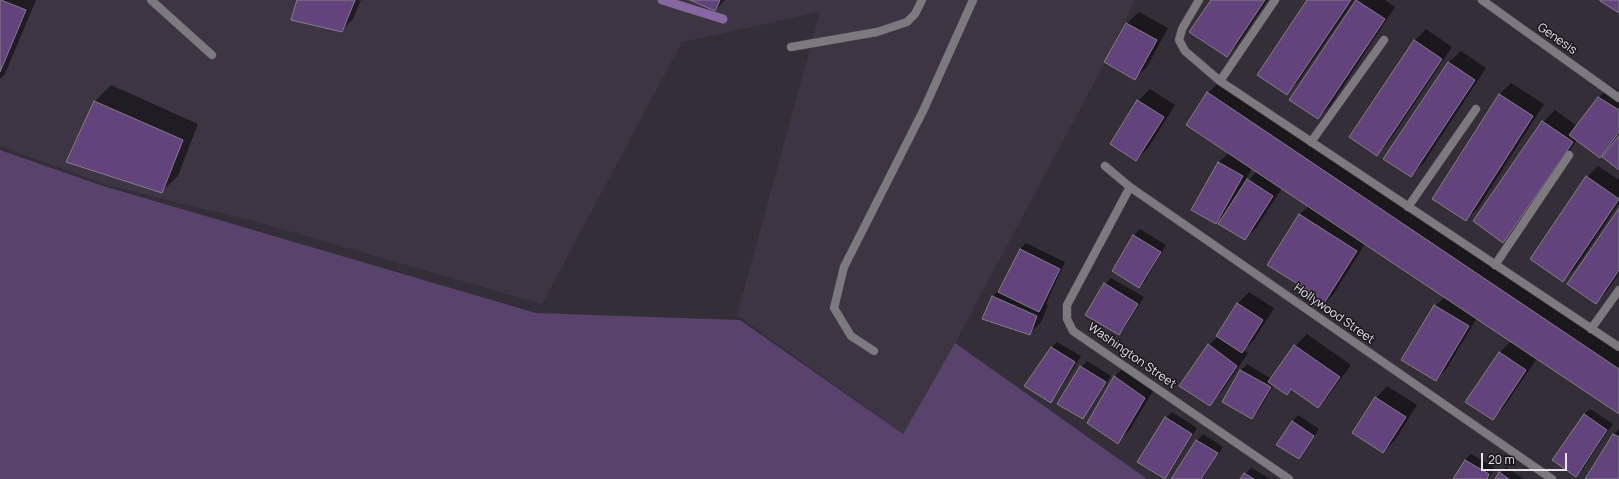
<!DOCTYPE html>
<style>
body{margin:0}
#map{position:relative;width:1619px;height:479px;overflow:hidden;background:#332e38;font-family:Manrope,sans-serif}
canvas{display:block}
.scale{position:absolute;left:1481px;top:453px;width:86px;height:18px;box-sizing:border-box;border:2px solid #e8e4eb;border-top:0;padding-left:5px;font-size:12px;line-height:14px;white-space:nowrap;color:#e8e4eb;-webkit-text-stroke:3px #1a171c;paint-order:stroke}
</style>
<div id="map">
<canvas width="1619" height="479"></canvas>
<div class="scale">20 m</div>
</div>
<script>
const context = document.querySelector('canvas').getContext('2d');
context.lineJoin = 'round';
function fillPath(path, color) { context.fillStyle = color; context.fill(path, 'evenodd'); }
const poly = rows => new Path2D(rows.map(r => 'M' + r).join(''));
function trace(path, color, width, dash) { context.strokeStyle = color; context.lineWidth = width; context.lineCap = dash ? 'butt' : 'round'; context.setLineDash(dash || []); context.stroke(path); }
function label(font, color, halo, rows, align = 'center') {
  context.font = font + ' Manrope,sans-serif'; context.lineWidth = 3; context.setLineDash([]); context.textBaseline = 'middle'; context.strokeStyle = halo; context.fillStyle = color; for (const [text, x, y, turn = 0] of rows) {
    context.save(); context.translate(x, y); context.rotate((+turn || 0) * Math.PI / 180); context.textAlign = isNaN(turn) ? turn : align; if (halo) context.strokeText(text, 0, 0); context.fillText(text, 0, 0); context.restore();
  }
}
fillPath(poly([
 [0,0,1135,0,1101,70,955,343,903,434,737,315,820,12,682,42,542,304,250,220,110,186,0,146]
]), '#3d3544');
fillPath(poly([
 [0,150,100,185,536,313,740,320,903,434,955,343,1147,479,0,479]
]), '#59426c');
fillPath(poly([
 [0,0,36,0,5,74,0,79],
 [298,0,361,0,353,19,341,31],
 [693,0,725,0,715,10],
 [1212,0,1268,0,1238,44,1227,56],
 [1308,0,1354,0,1298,82,1286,94],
 [1357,0,1385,0,1395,7,1330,106,1318,118],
 [1139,12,1168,28,1147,67,1135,78,1106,62,1127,23],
 [1426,29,1452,47,1388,143,1377,154,1415,40],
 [1461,51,1486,68,1423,164,1411,175,1385,159,1449,62],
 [1220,81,1619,350,1619,413,1537,358,1504,407,1493,419,1467,401,1500,352,1511,341,1477,318,1447,368,1436,380,1435,306,1445,297,1365,244,1333,295,1321,307,1311,291,1268,264,1300,214,1309,206,1282,188,1256,228,1244,239,1224,215,1216,223,1192,209,1219,162,1229,152,1208,93],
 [1252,168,1257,171,1244,185,1243,185],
 [1511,83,1544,104,1478,208,1466,220,1433,199,1500,94],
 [111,85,198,124,178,176,162,191,67,161,95,101],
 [1611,86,1619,91,1619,169,1609,148,1600,157,1577,140,1514,230,1503,242,1474,221,1543,122,1555,110,1577,126,1599,97],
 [1150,89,1175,105,1148,148,1136,160,1138,101],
 [1598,166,1619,180,1619,203,1575,269,1563,281,1587,177],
 [1619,209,1619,274,1607,291,1596,303],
 [1140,229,1166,245,1145,281,1139,287,1113,271,1134,235],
 [1026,243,1065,262,1046,304,1048,305,1041,322,1029,334,983,319,993,296,1002,287,1020,249],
 [1111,278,1144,297,1125,328,1119,334,1105,284],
 [1249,292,1274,308,1254,340,1243,350,1248,353,1221,393,1209,404,1181,386,1209,345,1218,336,1237,304],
 [1307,334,1351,365,1329,395,1318,407,1292,388,1287,394,1274,385,1258,412,1252,418,1223,401,1241,370,1247,364,1272,379,1295,346],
 [1057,342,1081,356,1056,396,1050,402,1051,348],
 [1087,361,1111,376,1088,412,1082,418,1081,367],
 [1126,365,1156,386,1129,431,1117,442,1114,377],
 [1387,386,1417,405,1395,440,1383,452,1376,398],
 [1590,409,1613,424,1582,470,1576,476,1584,414],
 [1172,412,1197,428,1170,472,1164,478,1166,418],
 [1298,415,1319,429,1304,452,1298,458,1293,421],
 [1619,429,1619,479,1586,479,1614,434],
 [1203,434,1223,447,1202,479,1172,479,1197,440],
 [1471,454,1495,468,1488,479,1455,479,1465,460],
 [1506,467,1524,479,1496,479],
 [1251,468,1271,479,1241,479]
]), '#0007');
trace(poly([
 [662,0,723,19]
]), '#8767a2', 9);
const building = poly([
 [1,0,26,10,0,72,0,2,1,0],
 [297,0,355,0,342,32,291,20,297,0],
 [690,0,720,0,715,11,690,0],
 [1211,0,1265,0,1227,57,1189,32,1211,0],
 [1307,0,1351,0,1287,95,1257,75,1307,0],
 [1356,0,1385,19,1318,119,1289,100,1356,0],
 [1600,0,1619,0,1619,13,1600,1,1600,0],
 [1126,23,1157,40,1135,80,1104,62,1126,23],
 [1414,40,1442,59,1377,156,1349,137,1414,40],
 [1448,62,1475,80,1411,177,1383,159,1448,62],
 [1207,92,1619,369,1619,414,1186,125,1207,92],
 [1499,94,1533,116,1466,221,1432,199,1499,94],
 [1598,97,1619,110,1619,132,1600,158,1569,135,1598,97],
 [1137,100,1164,117,1136,161,1110,144,1137,100],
 [94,101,183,140,162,193,66,162,94,101],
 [1542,121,1573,142,1503,243,1473,221,1542,121],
 [1619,135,1619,170,1602,157,1619,135],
 [1218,162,1243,176,1216,224,1191,210,1218,162],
 [1586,176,1619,199,1563,282,1530,259,1586,176],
 [1247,179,1273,196,1245,240,1218,224,1247,179],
 [1619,208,1619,270,1596,304,1567,284,1619,208],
 [1299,214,1357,251,1321,308,1305,298,1309,291,1267,265,1299,214],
 [1133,235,1161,252,1139,288,1112,271,1133,235],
 [1020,249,1060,269,1039,312,998,292,1020,249],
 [1104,283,1138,304,1119,335,1085,315,1104,283],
 [992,296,1037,316,1030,335,982,319,992,296],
 [1237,303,1263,320,1242,353,1216,336,1237,303],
 [1434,305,1469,326,1436,381,1401,360,1434,305],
 [1208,344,1237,366,1210,406,1179,386,1208,344],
 [1294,345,1340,377,1318,408,1291,389,1287,395,1268,382,1294,345],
 [1051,347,1075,362,1051,403,1024,386,1051,347],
 [1499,352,1526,370,1493,420,1465,402,1499,352],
 [1080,366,1106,382,1083,419,1057,404,1080,366],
 [1240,370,1271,387,1252,419,1222,402,1240,370],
 [1114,376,1145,398,1118,444,1087,423,1114,376],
 [1375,397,1406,417,1383,453,1352,433,1375,397],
 [1584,414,1607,430,1576,477,1552,460,1584,414],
 [1165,417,1192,434,1165,479,1137,462,1165,417],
 [1292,421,1314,436,1299,459,1276,445,1292,421],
 [1613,434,1619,437,1619,479,1585,479,1613,434],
 [1196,440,1218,453,1201,479,1171,479,1196,440],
 [1465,460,1489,474,1487,479,1453,479,1465,460],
 [1499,472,1509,479,1495,479,1499,472],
 [1244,473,1254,479,1240,479,1244,473]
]);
fillPath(building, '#63437b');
trace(building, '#837d89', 1);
const service = poly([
 [151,0,212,55],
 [791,47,877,32,907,22,915,14,922,0]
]);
const minor = poly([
 [1199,0,1182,29,1179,40,1185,51,1220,81,1619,347],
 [1482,0,1619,98],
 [1220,81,1275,0],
 [1311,142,1384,40],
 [1105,166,1130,187,1552,479],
 [1130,187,1067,305,1067,319,1073,331,1289,479],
 [1408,207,1476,109],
 [1495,265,1569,155],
 [1591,329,1619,290],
 [874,351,851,336,834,308,844,267,924,109,973,0]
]);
trace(service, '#504b55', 9);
trace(minor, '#504b55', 9);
trace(service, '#7d7a7f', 8);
trace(minor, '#7d7a7f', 8);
label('12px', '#e8e4eb', '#1a171c', [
 ["Genesis",1557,39,35],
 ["Hollywood Street",1334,314,35],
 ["Washington Street",1132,356,35]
]);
</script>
